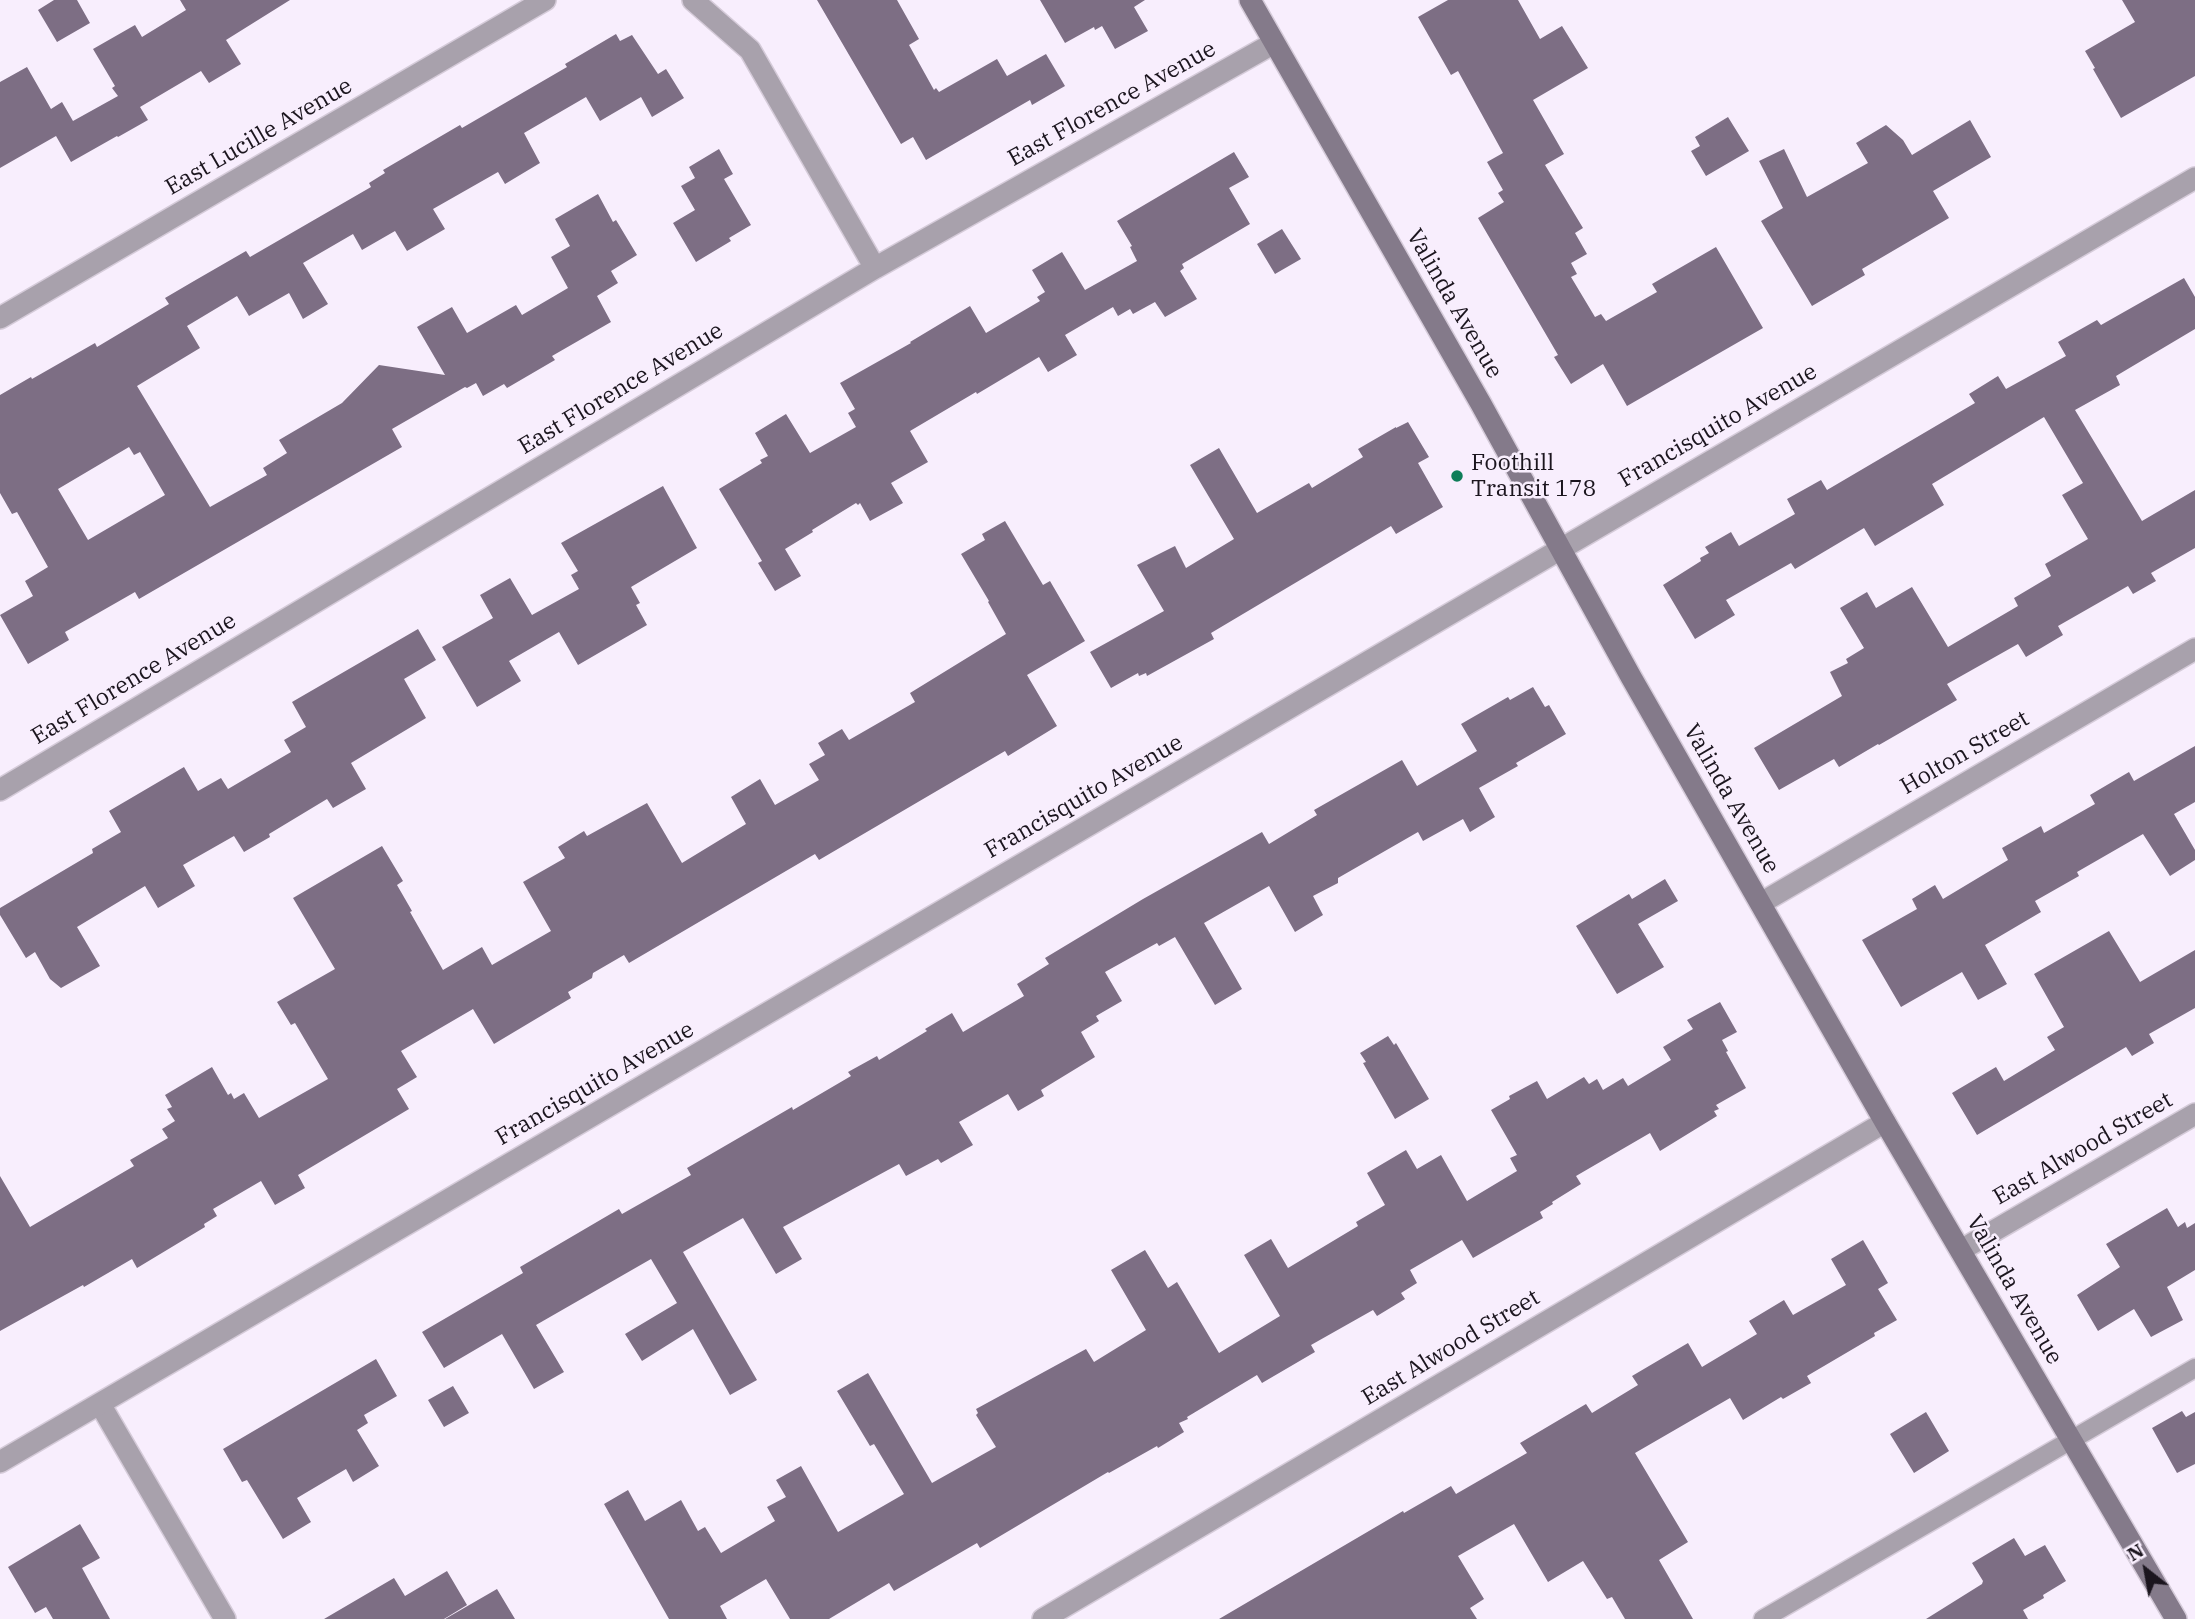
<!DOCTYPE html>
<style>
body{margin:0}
#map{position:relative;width:2195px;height:1619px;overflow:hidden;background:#f8eefd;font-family:"IBM Plex Serif",serif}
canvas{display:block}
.north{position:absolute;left:2111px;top:1535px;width:70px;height:70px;-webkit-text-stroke:5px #f8eefd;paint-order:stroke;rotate:329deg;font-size:19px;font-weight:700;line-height:28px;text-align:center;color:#1b151e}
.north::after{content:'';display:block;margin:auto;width:24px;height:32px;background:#1b151e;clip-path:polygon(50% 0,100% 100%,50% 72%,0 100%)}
</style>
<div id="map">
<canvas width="2195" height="1619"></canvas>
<div class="north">N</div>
</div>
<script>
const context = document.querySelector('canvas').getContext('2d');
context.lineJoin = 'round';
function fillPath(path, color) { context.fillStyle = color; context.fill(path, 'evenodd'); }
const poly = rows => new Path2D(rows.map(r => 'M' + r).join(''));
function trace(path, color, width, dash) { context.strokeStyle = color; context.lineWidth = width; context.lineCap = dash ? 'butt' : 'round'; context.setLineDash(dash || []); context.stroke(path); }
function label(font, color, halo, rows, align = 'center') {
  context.font = font + ' "IBM Plex Serif",serif'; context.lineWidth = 5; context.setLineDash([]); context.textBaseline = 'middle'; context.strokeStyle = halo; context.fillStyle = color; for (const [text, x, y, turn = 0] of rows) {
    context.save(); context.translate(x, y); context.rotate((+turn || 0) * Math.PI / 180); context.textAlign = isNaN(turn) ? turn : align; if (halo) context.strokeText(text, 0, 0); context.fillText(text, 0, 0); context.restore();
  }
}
fillPath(poly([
 [54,0,77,0,90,23,57,42,38,10],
 [180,0,290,0,226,40,241,64,209,83,201,71,140,107,148,120,118,137,117,136,71,162,56,136,0,168,0,82,27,67,51,109,62,102,73,121,118,96,112,88,115,86,93,49,135,25,142,37,186,10],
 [817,0,897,0,919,39,909,45,934,90,936,88,939,92,997,59,1007,76,1046,54,1065,86,1032,105,1030,100,926,160,913,137,901,144],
 [1040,0,1145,0,1134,7,1148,31,1115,49,1102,26,1095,30,1094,27,1065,43],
 [1448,0,1518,0,1540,39,1562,26,1588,68,1533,100,1564,154,1545,165,1583,228,1575,233,1587,254,1571,263,1577,274,1571,277,1595,317,1601,314,1606,321,1657,292,1652,284,1716,247,1763,328,1627,406,1603,364,1571,384,1554,357,1558,355,1478,218,1504,202,1498,193,1503,190,1487,162,1503,153,1458,71,1451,75,1418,17],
 [2122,0,2195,0,2195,76,2121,118,2093,69,2095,68,2085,51,2135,22],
 [616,34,620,41,632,35,658,74,666,69,684,98,652,117,641,97,600,121,586,97,524,133,540,163,505,184,498,172,433,209,445,229,407,251,395,231,362,250,353,234,303,263,328,304,303,319,289,293,249,316,237,296,187,326,200,348,137,386,210,507,267,475,263,468,287,453,279,440,342,403,379,365,445,375,417,327,452,307,467,333,516,305,522,315,568,288,551,257,570,246,555,219,598,194,613,222,616,220,637,255,611,271,618,283,597,296,611,322,552,356,555,360,507,388,504,384,483,396,476,383,467,388,465,387,392,429,402,447,139,599,135,592,65,632,69,640,28,664,0,615,33,596,25,581,48,567,17,512,12,514,0,493,0,395,31,377,32,379,95,343,97,347,169,304,165,298,194,281,246,251,250,257,371,187,369,183,385,173,383,170,460,125,462,128,567,67,565,64],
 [129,447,134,455,140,452,165,495,88,540,58,489],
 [1728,117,1749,151,1706,176,1691,151,1700,146,1695,137],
 [1970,120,1991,157,1933,191,1949,218,1862,269,1865,275,1812,306,1761,221,1783,208,1759,161,1784,149,1807,197,1868,163,1856,143,1886,125,1903,140,1912,155],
 [719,149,733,174,724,179,751,225,729,238,731,241,696,262,673,223,695,210,681,186,695,178,689,167],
 [1234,152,1249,177,1229,188,1250,224,1182,264,1184,268,1180,271,1197,299,1165,317,1155,302,1133,314,1130,309,1118,316,1113,307,1065,335,1077,355,1048,372,1039,357,977,394,976,392,910,431,928,462,891,483,903,503,870,521,860,503,858,505,856,503,812,530,813,532,785,549,801,576,775,591,758,563,762,561,719,489,762,463,760,460,768,456,755,433,786,414,810,453,856,427,848,413,855,409,840,383,911,343,910,342,970,306,986,333,1040,301,1037,297,1045,292,1032,270,1062,252,1085,290,1137,261,1130,247,1132,246,1117,221],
 [1282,229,1301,259,1275,274,1257,244],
 [2184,278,2195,297,2195,329,2116,376,2120,385,2075,410,2142,521,2195,490,2195,548,2151,573,2156,581,2133,594,2128,586,2058,626,2063,635,2026,657,2018,644,1947,684,1957,700,1879,745,1878,744,1839,767,1834,759,1779,790,1754,748,1842,696,1830,672,1848,663,1846,659,1864,648,1840,608,1867,592,1876,608,1912,587,1948,647,2018,606,2014,598,2051,576,2045,564,2088,539,2062,495,2083,483,2044,417,1932,484,1944,505,1875,546,1864,528,1795,569,1791,563,1726,600,1735,615,1695,639,1663,585,1701,561,1700,558,1709,553,1705,547,1731,532,1739,546,1795,514,1787,499,1821,480,1827,490,1975,403,1969,394,1998,376,2006,389,2066,356,2058,342,2097,320,2101,325],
 [1408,422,1429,457,1418,463,1443,507,1396,534,1391,526,1211,633,1214,639,1147,676,1146,673,1139,676,1138,673,1111,688,1090,652,1164,611,1137,565,1175,546,1186,568,1234,539,1190,465,1219,448,1257,513,1309,483,1312,488,1363,457,1358,449,1396,427,1396,428],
 [663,486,697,548,631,587,640,603,636,605,647,625,578,665,559,632,509,661,521,681,477,707,442,647,493,618,480,595,510,578,532,615,579,589,571,575,578,571,561,543],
 [1005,521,1043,585,1050,581,1085,641,1027,675,1057,726,1008,756,1005,751,819,860,815,854,629,963,624,955,593,973,592,978,568,992,571,998,494,1044,473,1009,401,1051,417,1077,397,1089,409,1109,298,1175,305,1188,275,1205,261,1181,213,1209,217,1216,204,1224,205,1227,137,1268,132,1259,84,1287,83,1285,0,1331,0,1176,30,1227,134,1166,130,1160,168,1138,162,1129,175,1121,167,1109,172,1107,165,1095,212,1067,228,1095,231,1093,234,1099,244,1093,259,1118,328,1079,295,1023,291,1025,277,1002,335,969,293,898,382,846,403,881,397,885,412,911,410,912,443,970,482,947,492,965,551,931,523,882,565,858,558,847,584,831,587,836,647,803,682,863,746,824,731,797,760,779,775,805,819,780,809,764,825,755,818,743,842,729,849,740,915,702,910,693,1006,634,988,602,989,601,961,554,985,540,982,534],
 [418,629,436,660,404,679,426,718,351,763,366,789,333,808,327,799,269,834,270,837,244,852,234,836,183,865,195,886,158,908,145,886,77,927,100,966,61,988,50,979,35,952,26,958,0,915,0,908,93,853,92,849,121,832,109,811,184,767,198,791,221,778,228,789,291,752,284,740,306,727,292,702],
 [1533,687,1545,707,1549,705,1566,734,1516,763,1518,766,1479,788,1495,817,1470,832,1463,819,1423,841,1418,832,1338,878,1338,883,1313,896,1323,915,1295,932,1269,886,1204,923,1242,989,1215,1005,1175,937,1159,946,1157,943,1105,972,1122,1001,1096,1016,1099,1021,1081,1032,1095,1057,1041,1090,1044,1096,1018,1111,1008,1094,959,1122,973,1145,941,1163,938,1159,906,1176,899,1164,783,1227,802,1259,776,1274,743,1218,683,1252,757,1380,730,1395,693,1329,642,1361,625,1334,677,1303,651,1259,536,1325,564,1372,534,1389,502,1334,444,1368,422,1332,523,1273,520,1267,619,1209,622,1214,691,1175,687,1168,792,1107,793,1110,851,1076,848,1072,877,1056,879,1060,927,1031,925,1029,952,1013,963,1032,1024,996,1017,984,1049,964,1045,958,1143,899,1262,832,1269,844,1317,815,1314,810,1402,760,1417,786,1477,751,1461,724,1508,697,1510,700],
 [2195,746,2195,802,2174,814,2195,850,2195,860,2170,876,2143,834,2077,872,2079,876,2035,901,2041,912,1985,945,2007,984,1978,1000,1962,972,1901,1007,1862,940,1917,909,1912,899,1935,885,1943,899,2008,860,2002,848,2041,826,2044,833,2095,804,2090,795,2129,772,2134,781],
 [1665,879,1678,901,1638,924,1664,967,1617,994,1576,926,1629,894,1632,899],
 [2109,931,2140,982,2195,950,2195,1008,2149,1034,2154,1043,2132,1056,2126,1047,1977,1135,1952,1093,1996,1067,2004,1081,2055,1050,2047,1037,2064,1027,2034,974],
 [1720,1002,1737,1032,1722,1040,1728,1051,1726,1052,1746,1088,1716,1105,1719,1109,1714,1111,1717,1116,1660,1151,1650,1133,1576,1176,1581,1184,1552,1202,1553,1204,1540,1212,1543,1218,1473,1258,1462,1240,1410,1270,1417,1283,1401,1293,1405,1299,1377,1316,1373,1310,1311,1345,1315,1352,1262,1383,1257,1375,1187,1417,1188,1419,1179,1423,1184,1432,1158,1448,1157,1446,1109,1473,1108,1472,980,1548,977,1543,894,1591,889,1583,829,1619,790,1619,766,1579,720,1606,727,1619,669,1619,604,1504,628,1490,645,1521,681,1500,698,1531,705,1527,721,1553,775,1521,767,1507,786,1497,776,1480,801,1466,838,1532,904,1494,874,1444,870,1446,837,1391,868,1373,932,1483,996,1447,976,1415,978,1413,976,1409,1086,1349,1094,1362,1146,1330,1111,1270,1145,1250,1168,1288,1177,1282,1219,1353,1280,1316,1244,1255,1271,1239,1288,1268,1358,1226,1356,1222,1385,1205,1367,1173,1406,1150,1417,1169,1441,1155,1467,1201,1517,1171,1510,1158,1517,1155,1491,1110,1510,1099,1509,1096,1537,1081,1547,1099,1584,1077,1589,1084,1597,1079,1603,1090,1623,1078,1628,1086,1671,1060,1663,1047,1693,1029,1687,1020],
 [1388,1036,1394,1045,1396,1043,1429,1099,1395,1119,1363,1063,1366,1062,1360,1053],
 [2167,1208,2178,1227,2185,1222,2187,1228,2195,1223,2195,1270,2167,1287,2183,1320,2151,1337,2134,1309,2098,1331,2077,1295,2120,1267,2106,1244],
 [1863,1240,1888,1283,1878,1289,1897,1320,1874,1333,1875,1336,1807,1376,1811,1383,1783,1399,1781,1397,1743,1420,1730,1398,1635,1453,1688,1542,1659,1560,1693,1619,1625,1619,1612,1597,1607,1599,1583,1561,1548,1582,1514,1524,1458,1556,1484,1599,1470,1608,1477,1619,1219,1619,1403,1511,1404,1513,1451,1486,1456,1494,1527,1453,1520,1443,1586,1404,1592,1413,1638,1385,1632,1376,1688,1343,1702,1367,1757,1334,1749,1321,1784,1300,1793,1315,1846,1285,1831,1259],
 [376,1359,397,1396,364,1415,368,1423,357,1430,379,1466,353,1482,346,1469,297,1498,311,1522,283,1539,247,1480,242,1482,223,1449],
 [453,1386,469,1413,444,1427,428,1400],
 [2182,1411,2186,1417,2195,1412,2195,1464,2177,1473,2152,1428],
 [1926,1412,1949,1451,1914,1473,1890,1434],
 [80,1524,100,1558,82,1568,110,1619,53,1619,46,1607,35,1613,8,1567],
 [2014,1538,2025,1556,2045,1545,2066,1581,2043,1595,2044,1598,2023,1610,2028,1619,1926,1619,1982,1584,1983,1581,1972,1563],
 [447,1571,467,1605,444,1619,324,1619,394,1578,405,1596],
 [497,1589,515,1619,445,1619]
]), '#7d6e84');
const service = poly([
 [1763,1619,2195,1368]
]);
const minor = poly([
 [693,0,750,50,875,268],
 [0,318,545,0],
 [0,790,875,268,1274,43],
 [1761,903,2195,649],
 [1961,1250,2195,1114],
 [100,1404,225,1619],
 [1043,1619,1885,1122]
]);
const tertiary = poly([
 [0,1462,2195,178]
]);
const secondary = poly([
 [1250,0,1481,404,1631,677,1885,1122,2176,1619]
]);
trace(service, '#d5cbd9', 21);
trace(minor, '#d5cbd9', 24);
trace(tertiary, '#d5cbd9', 24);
trace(secondary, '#d5cbd9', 24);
trace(service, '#a8a1ac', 18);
trace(minor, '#a8a1ac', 21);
trace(tertiary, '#a8a1ac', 21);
trace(secondary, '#847a8a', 21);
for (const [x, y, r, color] of [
 [1457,476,7,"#0f7d59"]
]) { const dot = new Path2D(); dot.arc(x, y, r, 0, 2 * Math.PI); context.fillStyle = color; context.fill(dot); trace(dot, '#f8eefd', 2.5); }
label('23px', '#1b151e', '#f8eefd', [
 ["East Florence Avenue",1112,104,-29],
 ["East Lucille Avenue",259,137,-30],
 ["Valinda Avenue",1454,304,60],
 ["East Florence Avenue",621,389,-31],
 ["Francisquito Avenue",1718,426,-30],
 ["East Florence Avenue",134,679,-31],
 ["Holton Street",1965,753,-30],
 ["Francisquito Avenue",1084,797,-30],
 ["Valinda Avenue",1731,799,60],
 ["Francisquito Avenue",595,1084,-30],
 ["East Alwood Street",2083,1149,-30],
 ["Valinda Avenue",2014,1290,60],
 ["East Alwood Street",1451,1348,-31]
]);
label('23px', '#1b151e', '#f8eefd', [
 ["Foothill",1471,463],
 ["Transit 178",1471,489]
], 'left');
</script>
